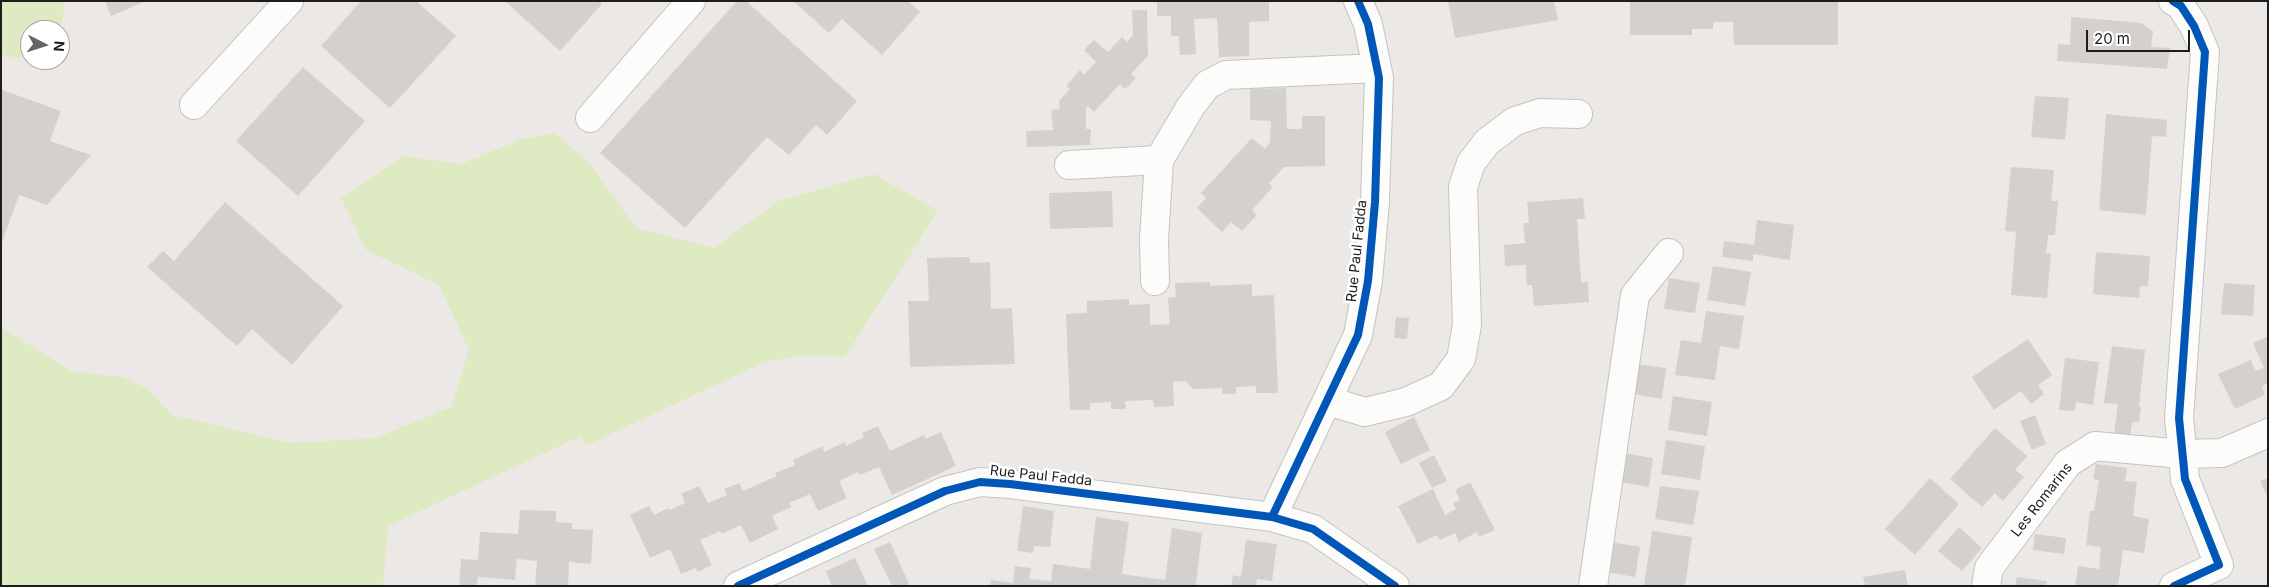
<!DOCTYPE html>
<style>
body{margin:0}
#map{position:relative;width:2269px;height:587px;overflow:hidden;background:#ece8e5;font-family:Inter,sans-serif}
canvas{display:block}
.frame{position:absolute;inset:0;border:2px solid #1d1d1d;pointer-events:none}
.north{position:absolute;left:20px;top:20px;width:50px;height:50px;box-sizing:border-box;background:#fff;border:1px solid #a5a5a5;border-radius:50%;rotate:95deg;font-size:14px;font-weight:700;line-height:20px;text-align:center;color:#1d1d1d}
.north::after{content:'';display:block;margin:auto;width:18px;height:22px;background:#656463;clip-path:polygon(50% 0,100% 100%,50% 72%,0 100%)}
.scale{position:absolute;left:2086px;top:30px;width:104px;height:22px;box-sizing:border-box;border:2px solid #1d1d1d;border-top:0;padding-left:6px;font-size:15px;line-height:18px;white-space:nowrap;color:#1d1d1d;-webkit-text-stroke:4px #fff;paint-order:stroke}
</style>
<div id="map">
<canvas width="2269" height="587"></canvas>
<div class="frame"></div>
<div class="north">N</div>
<div class="scale">20 m</div>
</div>
<script>
const context = document.querySelector('canvas').getContext('2d');
context.lineJoin = 'round';
function fillPath(path, color) { context.fillStyle = color; context.fill(path, 'evenodd'); }
const poly = rows => new Path2D(rows.map(r => 'M' + r).join(''));
function trace(path, color, width, dash) { context.strokeStyle = color; context.lineWidth = width; context.lineCap = dash ? 'butt' : 'round'; context.setLineDash(dash || []); context.stroke(path); }
function label(font, color, halo, rows, align = 'center') {
  context.font = font + ' Inter,sans-serif'; context.lineWidth = 5; context.setLineDash([]); context.textBaseline = 'middle'; context.strokeStyle = halo; context.fillStyle = color; for (const [text, x, y, turn = 0] of rows) {
    context.save(); context.translate(x, y); context.rotate((+turn || 0) * Math.PI / 180); context.textAlign = isNaN(turn) ? turn : align; if (halo) context.strokeText(text, 0, 0); context.fillText(text, 0, 0); context.restore();
  }
}
fillPath(poly([
 [1,1,65,1,62,21,58,30,30,30,30,54,16,58,1,54],
 [555,133,589,163,636,228,714,248,778,201,874,174,938,211,845,357,803,355,765,362,585,446,581,436,388,526,383,586,1,586,1,327,71,371,121,377,147,388,172,415,290,443,376,438,451,407,469,350,439,285,366,250,341,198,404,156,461,164,522,139]
]), '#deeac1');
fillPath(poly([
 [105,1,146,1,111,16],
 [361,1,416,1,456,36,390,108,321,46],
 [505,1,599,1,602,4,560,51],
 [737,1,746,1,857,101,827,135,816,125,789,155,767,137,685,228,600,153],
 [793,1,908,1,920,12,882,55,842,19,829,33],
 [1157,1,1269,1,1269,21,1249,22,1249,56,1219,57,1217,18,1194,19,1196,54,1180,55,1179,36,1171,36,1171,16,1157,16],
 [1448,1,1554,1,1558,20,1455,38],
 [1630,1,1838,1,1838,45,1734,45,1733,22,1713,22,1713,29,1692,29,1692,35,1630,35],
 [1132,10,1147,10,1148,56,1131,74,1136,78,1125,89,1120,84,1094,112,1088,106,1086,108,1086,129,1091,129,1090,145,1027,147,1026,131,1053,130,1051,110,1060,109,1059,101,1070,89,1066,86,1080,70,1084,75,1096,62,1084,50,1094,40,1108,52,1122,37,1127,42,1133,35],
 [2071,17,2141,23,2153,31,2151,47,2170,48,2167,69,2057,61,2058,44,2070,45],
 [303,67,365,121,298,196,236,141],
 [1286,88,1287,129,1302,129,1302,116,1325,116,1325,166,1284,167,1269,183,1273,187,1252,210,1257,215,1242,231,1231,222,1222,232,1197,208,1206,198,1201,193,1252,138,1265,149,1270,142,1271,121,1250,120,1250,89],
 [2,90,61,111,50,141,91,155,47,205,19,195,1,245],
 [2035,96,2069,98,2065,140,2031,137],
 [2106,114,2167,120,2166,137,2152,136,2146,215,2099,210],
 [2011,167,2054,170,2051,201,2058,201,2055,235,2048,235,2046,253,2051,253,2047,298,2011,295,2016,232,2005,231],
 [1112,191,1113,227,1050,229,1049,193],
 [1583,198,1585,219,1577,219,1581,282,1588,282,1589,302,1534,306,1532,285,1527,285,1526,265,1505,266,1504,245,1525,243,1523,223,1529,223,1527,202],
 [225,202,343,306,292,365,252,329,237,346,147,267,163,251,174,261],
 [1757,220,1794,225,1790,260,1753,254,1753,261,1722,257,1724,241,1754,245],
 [2096,252,2150,256,2148,286,2140,286,2139,298,2093,294],
 [969,257,970,263,990,262,991,309,1012,308,1015,364,910,367,908,301,929,301,927,258],
 [1713,266,1751,272,1745,306,1707,300],
 [1669,278,1700,283,1695,313,1664,309],
 [1210,282,1210,286,1252,284,1252,296,1274,295,1278,393,1256,393,1256,386,1236,387,1236,394,1222,394,1222,388,1193,389,1186,381,1173,382,1174,406,1154,407,1153,400,1125,401,1126,409,1111,409,1111,402,1090,403,1090,410,1070,410,1066,314,1087,313,1087,301,1129,299,1129,305,1150,304,1150,325,1170,324,1168,298,1176,297,1175,283],
 [2224,283,2255,285,2253,316,2221,314],
 [1706,311,1744,316,1739,349,1720,346,1715,380,1675,375,1681,340,1701,343],
 [1396,317,1409,318,1407,339,1394,338],
 [2268,336,2268,383,2262,386,2265,395,2235,409,2218,374,2251,360,2255,371,2264,368,2253,343],
 [2028,339,2052,375,2038,385,2044,394,2031,404,2021,391,1994,410,1972,377],
 [2112,346,2145,350,2139,406,2141,407,2139,422,2132,422,2130,437,2114,435,2118,404,2104,403],
 [2065,358,2099,362,2093,405,2076,402,2075,411,2059,410],
 [1636,364,1666,368,1662,399,1632,394],
 [1673,396,1712,402,1707,436,1668,430],
 [2035,415,2046,444,2032,450,2020,421],
 [1414,417,1430,450,1401,464,1385,432],
 [878,426,890,451,924,435,926,439,941,432,956,466,892,495,879,467,860,475,858,472,839,481,847,498,818,511,810,494,789,503,791,507,772,516,778,529,750,543,741,525,722,534,720,531,700,540,712,565,698,572,696,568,681,574,670,549,650,558,630,515,649,506,654,515,668,508,670,510,685,503,681,494,699,486,708,503,727,495,724,489,739,483,743,491,777,476,775,473,795,465,793,460,823,446,824,452,845,442,846,446,864,437,862,433],
 [1995,428,2027,456,2015,470,2024,477,2003,501,1995,493,1982,507,1950,479],
 [1666,440,1705,446,1700,480,1661,474],
 [1623,453,1653,458,1649,487,1619,482],
 [1434,455,1447,481,1432,488,1419,463],
 [2096,464,2127,468,2125,481,2137,482,2133,516,2149,519,2144,553,2123,550,2118,586,2075,586,2078,566,2099,569,2101,547,2086,545,2090,511,2094,511,2099,480,2093,479],
 [1930,478,1959,504,1915,555,1885,529],
 [2268,478,2268,498,2260,481],
 [1470,482,1495,530,1479,537,1477,532,1459,542,1455,533,1440,540,1437,535,1418,544,1398,506,1433,489,1445,515,1456,509,1453,503,1460,500,1455,490],
 [1660,486,1699,491,1693,525,1655,519],
 [1023,506,1054,511,1050,547,1034,546,1033,553,1017,551],
 [520,510,556,511,556,522,572,523,572,529,593,530,591,564,569,562,568,586,535,586,537,561,517,559,515,580,478,577,477,586,459,586,461,559,478,560,480,532,518,534],
 [1096,517,1129,522,1122,574,1165,580,1172,528,1202,533,1196,584,1203,586,990,586,991,580,1013,583,1015,566,1031,568,1029,579,1051,581,1053,564,1090,569],
 [1959,527,1982,548,1962,571,1938,551],
 [1652,531,1692,537,1685,586,1644,586],
 [2035,534,2066,538,2064,554,2033,550],
 [1246,540,1277,544,1272,581,1257,579,1256,586,1231,586,1233,575,1241,577],
 [890,542,910,586,892,586,874,549],
 [1610,542,1640,547,1635,577,1606,572],
 [855,558,868,586,832,586,826,571],
 [1905,570,1908,586,1865,586,1863,577],
 [2017,577,2047,581,2046,586,2015,586]
]), '#d4d0ce');
const minor = poly([
 [2173,1,2181,6,2194,26,2205,52,2179,418,2185,479,2219,565,2174,586],
 [194,105,289,1],
 [590,118,691,1],
 [1069,165,1159,160,1191,106,1207,85,1226,75,1377,68],
 [1155,281,1154,239,1159,160],
 [1328,401,1365,412,1406,402,1441,386,1461,359,1467,325,1463,187,1471,163,1487,142,1515,121,1540,113,1578,114],
 [1272,517,1358,335,1368,281,1375,202,1379,78,1368,24,1358,1],
 [738,586,945,491,980,482,1010,484,1272,517,1313,529,1395,586],
 [1593,586,1635,295,1669,253],
 [1986,586,1989,568,2068,463,2095,446,2182,454,2222,453,2268,433]
]);
trace(minor, '#c4c3c1', 30);
trace(minor, '#fcfcfb', 28);
trace(poly([
 [2173,1,2181,6,2194,26,2205,52,2179,418,2185,479,2219,565,2174,586],
 [1272,517,1358,335,1368,281,1375,202,1379,78,1368,24,1358,1],
 [738,586,945,491,980,482,1010,484,1272,517,1313,529,1395,586]
]), '#0057b8', 8);
label('14px', '#1d1d1d', '#fff', [
 ["Rue Paul Fadda",1357,251,-84],
 ["Rue Paul Fadda",1041,476,6],
 ["Les Romarins",2042,500,-52]
]);
</script>
